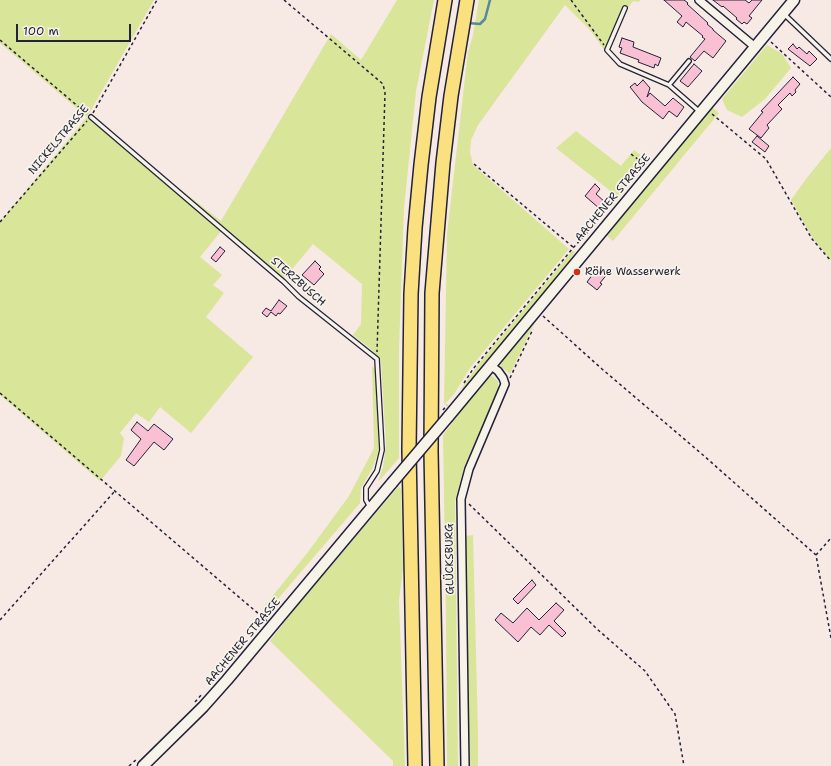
<!DOCTYPE html>
<meta charset="utf-8">
<style>
body{margin:0}
#map{position:relative;width:831px;height:766px;overflow:hidden;background:#f7e9e4;font-family:"Shantell Sans",sans-serif}
canvas{display:block}
.scale{position:absolute;left:16px;top:24px;width:115px;height:18px;box-sizing:border-box;border:2px solid #22223b;border-top:0;padding-left:5px;font-size:12px;line-height:14px;white-space:nowrap;color:#22223b;-webkit-text-stroke:3px #f7f3e8;paint-order:stroke}
</style>
<div id="map">
<canvas width="831" height="766"></canvas>
<div class="scale">100 m</div>
</div>
<script>
const context = document.querySelector('canvas').getContext('2d');
context.lineJoin = 'round';
function fillPath(path, color) { context.fillStyle = color; context.fill(path, 'evenodd'); }
const poly = rows => new Path2D(rows.map(r => 'M' + r).join(''));
function trace(path, color, width, dash) { context.strokeStyle = color; context.lineWidth = width; context.lineCap = dash ? 'butt' : 'round'; context.setLineDash(dash || []); context.stroke(path); }
function label(font, color, halo, rows, align = 'center') {
  context.font = font + ' "Shantell Sans",sans-serif'; context.lineWidth = 3.5; context.setLineDash([]); context.textBaseline = 'middle'; context.strokeStyle = halo; context.fillStyle = color; for (const [text, x, y, turn = 0] of rows) {
    context.save(); context.translate(x, y); context.rotate((+turn || 0) * Math.PI / 180); context.textAlign = isNaN(turn) ? turn : align; if (halo) context.strokeText(text, 0, 0); context.fillText(text, 0, 0); context.restore();
  }
}
fillPath(poly([
 [0,0,154,0,87,117,221,221,331,34,361,60,397,0,434,0,416,91,404,208,399,349,399,458,378,482,383,467,386,444,381,361,372,350,353,335,361,324,362,284,313,244,284,279,223,229,200,257,222,275,213,285,224,293,206,317,253,357,191,433,160,407,149,422,136,413,120,433,124,438,121,456,100,481,0,395,0,222,87,117,0,43],
 [479,0,640,0,639,2,633,1,623,15,616,31,605,51,590,30,565,5,478,125,471,140,470,152,473,165,569,249,470,368,454,394,444,405,447,234,468,52,473,35],
 [767,45,782,54,791,68,765,99,742,117,727,110,722,99],
 [712,107,719,113,613,241,606,235],
 [576,131,621,166,634,150,647,160,618,197,556,148],
 [831,148,831,260,813,239,791,200,806,179],
 [572,251,574,251,575,252,567,265,462,391,462,388,481,361],
 [534,320,536,320,510,374,501,367,500,362],
 [372,366,377,372,379,450,372,469,361,488,360,503,265,614,263,608,308,552,349,496,374,448],
 [492,376,498,381,498,390,464,467,455,501,458,766,447,766,446,613,443,435,487,377],
 [399,486,401,490,403,568,399,600,405,766,393,766,393,761,270,641,300,602],
 [473,535,478,735,478,766,469,766,465,536]
]), '#d9e598');
trace(poly([
 [468,23,480,24,485,19,490,0]
]), '#5a879d', 2.5);
const building = poly([
 [664,0,684,0,688,3,687,4,708,23,707,24,713,29,713,30,726,41,713,58,704,51,695,61,690,57,705,39,702,37,703,36,686,22,683,27,677,22,682,16,664,0],
 [713,0,745,0,749,3,752,0,762,0,749,16,752,18,747,24,744,22,742,24,736,19,737,18,723,6,722,7,713,0],
 [622,38,634,42,633,47,661,58,658,66,655,64,654,68,638,62,639,60,620,53,622,48,619,47,622,38],
 [793,44,797,49,799,47,807,54,809,51,817,59,810,66,788,49,793,44],
 [694,64,702,71,688,87,680,81,694,64],
 [793,77,800,84,795,90,796,92,792,96,790,93,778,105,782,109,767,125,769,128,761,138,749,129,763,112,761,111,793,77],
 [643,80,650,88,647,97,650,93,665,106,673,98,684,107,677,117,669,111,663,119,642,102,630,87,635,83,637,86,643,80],
 [757,136,769,146,765,152,752,142,757,136],
 [595,184,600,189,596,194,605,202,600,209,585,196,595,184],
 [220,247,225,251,216,262,211,258,220,247],
 [315,261,321,267,319,269,324,274,314,285,302,275,315,261],
 [599,266,608,273,600,283,602,284,597,290,587,282,599,266],
 [279,300,287,306,280,314,278,313,276,316,271,312,267,317,262,313,266,308,271,311,279,300],
 [137,422,148,431,154,424,173,439,164,450,154,442,134,466,126,460,141,439,131,430,137,422],
 [532,580,536,585,518,604,513,599,532,580],
 [556,603,564,610,554,621,566,633,562,637,549,625,540,635,531,627,518,642,495,620,501,613,513,623,527,608,539,620,556,603]
]);
fillPath(building, '#f9c0d4');
trace(building, '#22223b', 1);
const lane = poly([
 [625,8,607,50,620,64,669,85,700,112],
 [784,14,831,59],
 [669,85,689,61],
 [91,117,284,282,299,297,377,359,382,450,377,471,366,488,366,500,370,507]
]);
const street = poly([
 [699,0,755,47],
 [465,766,461,499,469,469,505,384,503,378,498,371,490,365]
]);
const secondary = poly([
 [448,417,794,0],
 [143,766,203,707,227,680,392,483]
]);
const highway = poly([
 [415,766,409,450,411,294,415,228,421,165,429,97,445,0],
 [437,766,431,451,432,293,443,163,451,96,467,0]
]);
trace(lane, '#22223b', 6);
trace(street, '#22223b', 10);
trace(secondary, '#22223b', 13);
trace(highway, '#22223b', 16);
trace(poly([
 [284,0,383,84,385,93,377,352],
 [571,0,604,45],
 [0,40,87,114],
 [771,42,831,97],
 [93,113,157,0],
 [712,114,766,159,812,239,831,261],
 [631,154,646,165],
 [474,164,573,247],
 [0,222,87,121],
 [543,316,602,369,703,455,816,555,831,638],
 [510,378,533,329],
 [464,383,473,369,573,248,599,220],
 [0,393,267,621],
 [469,504,597,629,645,671,675,714,684,766],
 [816,555,831,538],
 [0,620,115,491],
 [195,702,202,694],
 [129,766,137,759]
]), '#22223b', 1.5, [3, 3]);
trace(lane, '#f7f3e8', 3.5);
trace(street, '#f7f3e8', 7);
trace(secondary, '#f7f3e8', 10);
trace(highway, '#fbe080', 13);
const secondaryBridge = poly([
 [392,483,448,417]
]);
trace(secondaryBridge, '#22223b', 13, []);
trace(poly([
 [443,410,447,405]
]), '#22223b', 1.5, [3, 3]);
trace(secondaryBridge, '#f7f3e8', 10);
for (const [x, y, r, color] of [
 [577,272,4,"#c8321e"]
]) { const dot = new Path2D(); dot.arc(x, y, r, 0, 2 * Math.PI); context.fillStyle = color; context.fill(dot); trace(dot, '#f7f3e8', 1.5); }
label('11px', '#22223b', '#f7f3e8', [
 ["NICKELSTRASSE",59,140,-50],
 ["AACHENER STRASSE",613,198,-50],
 ["STERZBUSCH",298,282,41],
 ["GLÜCKSBURG",450,559,-91],
 ["AACHENER STRASSE",243,642,-50]
]);
label('11px', '#22223b', '#f7f3e8', [
 ["Röhe Wasserwerk",585,272]
], 'left');
</script>
